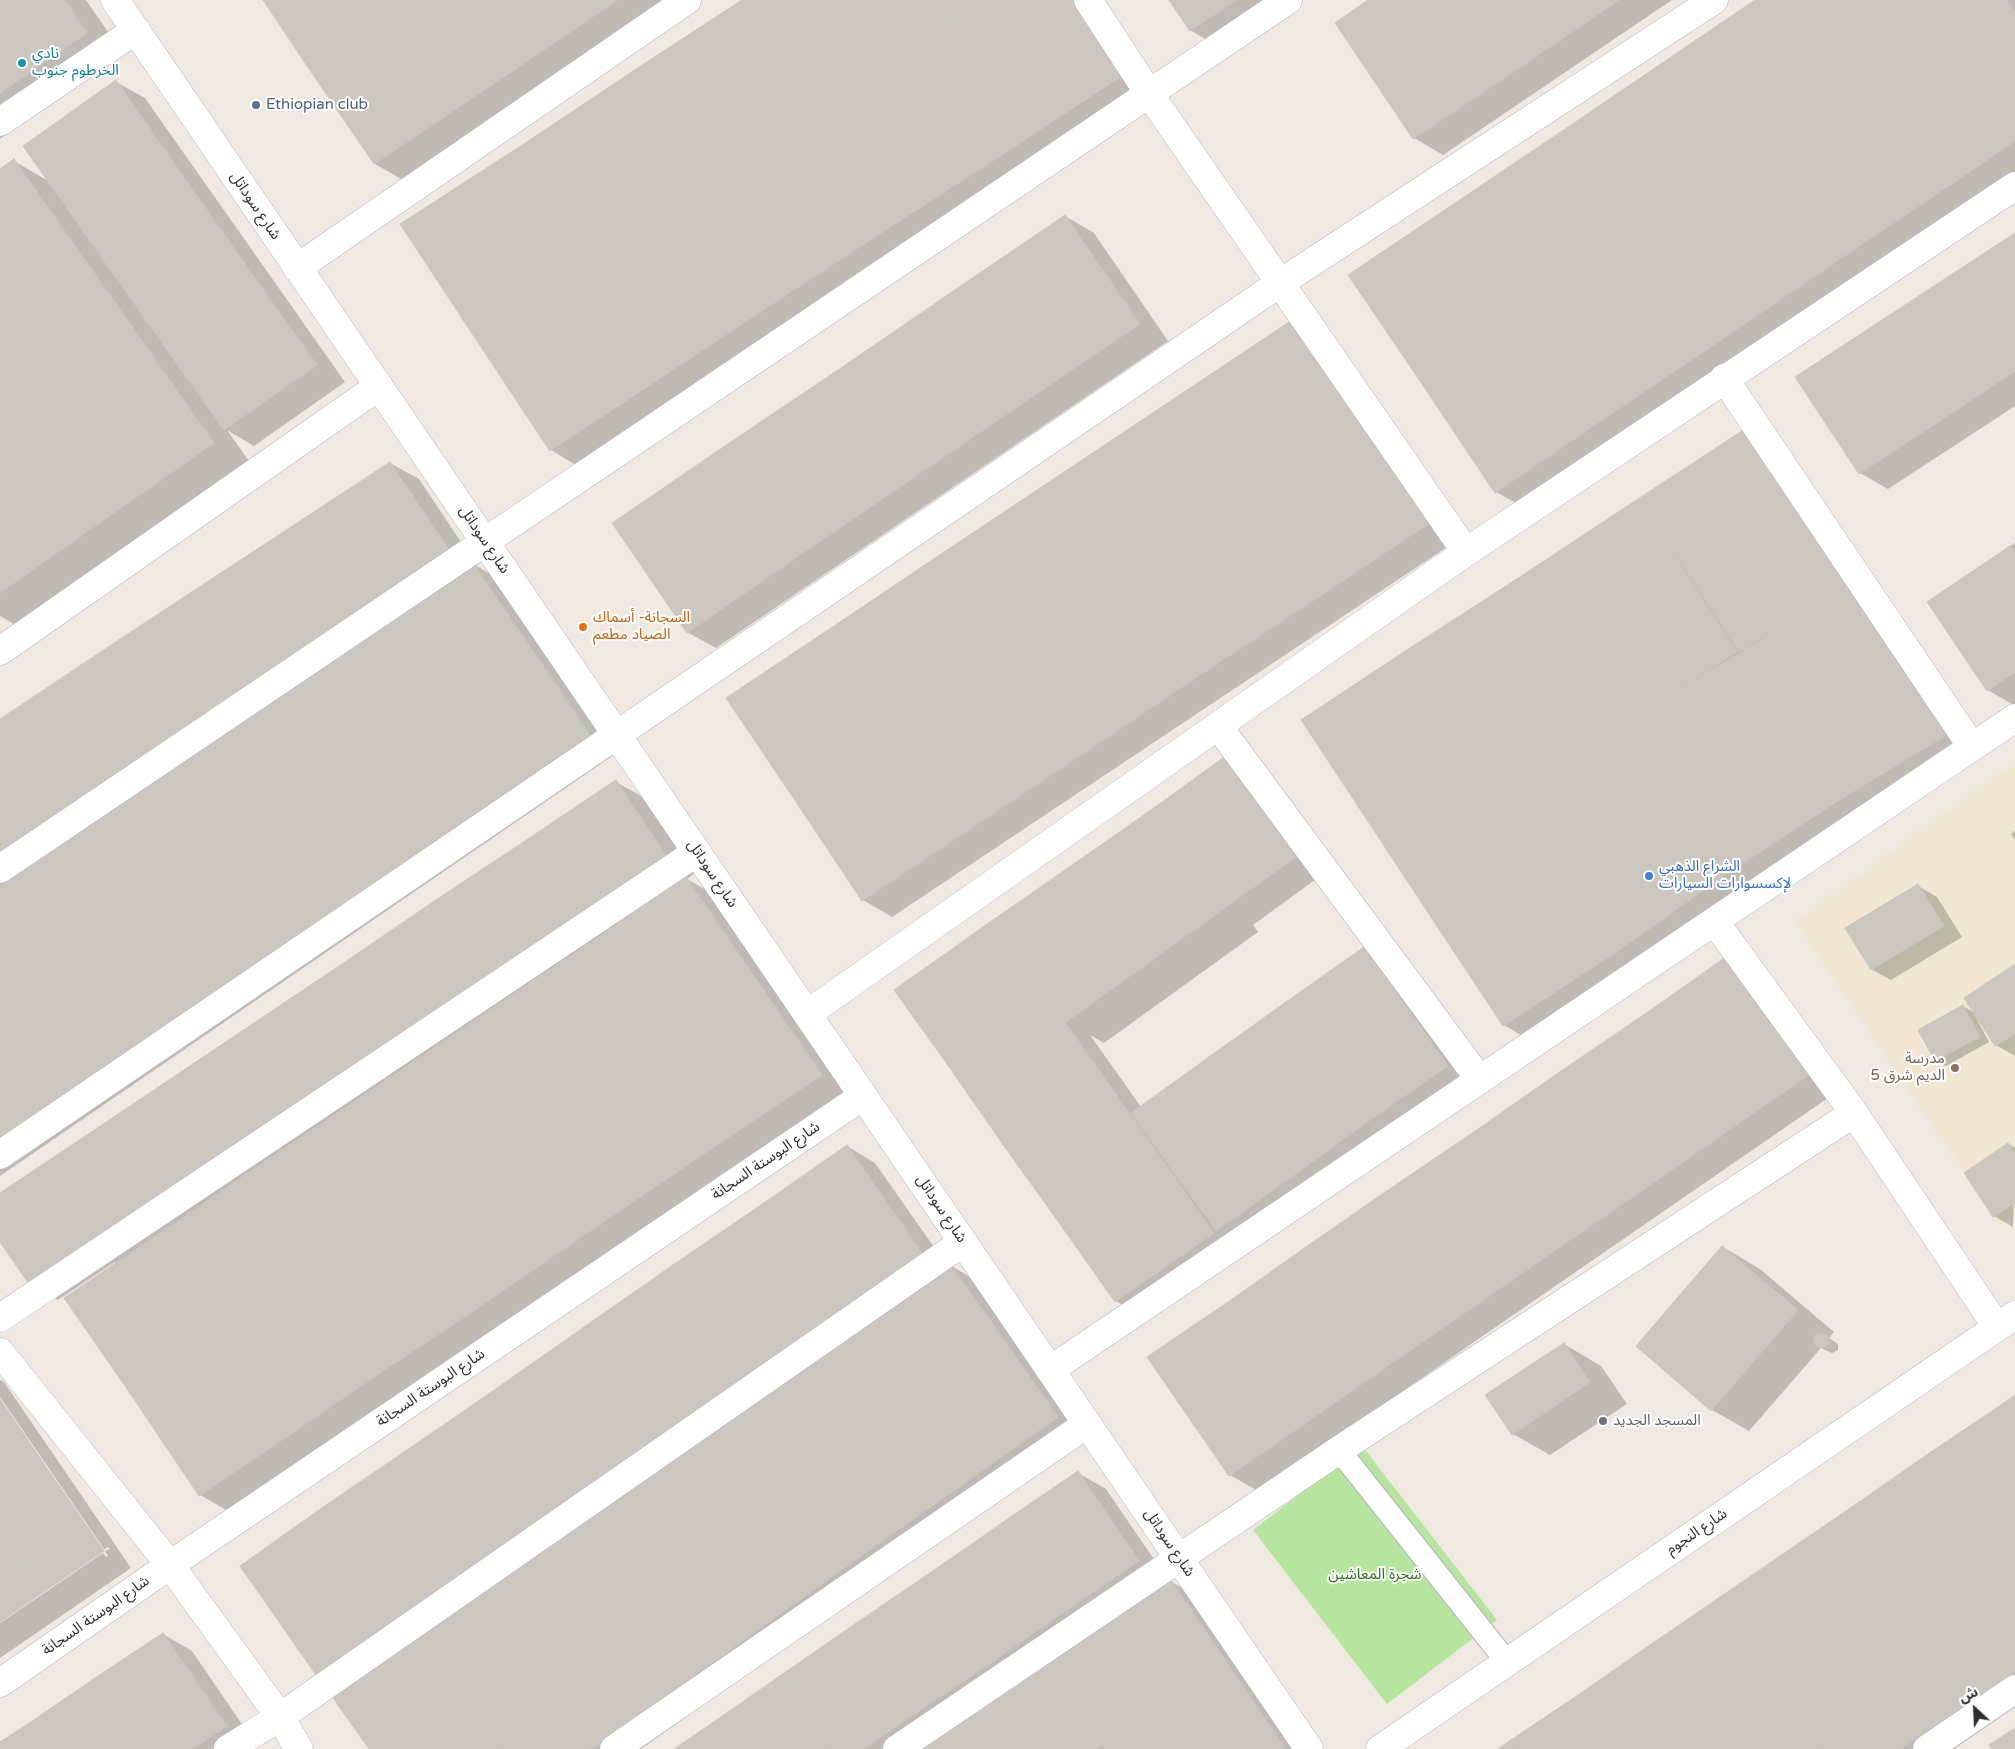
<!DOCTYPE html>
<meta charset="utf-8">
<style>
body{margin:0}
#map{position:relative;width:2015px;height:1749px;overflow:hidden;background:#efe9e1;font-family:"Varela Round","Noto Sans Arabic",sans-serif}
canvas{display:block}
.north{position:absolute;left:1950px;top:1684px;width:50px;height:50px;-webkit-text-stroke:4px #fff;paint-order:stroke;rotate:335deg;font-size:14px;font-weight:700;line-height:20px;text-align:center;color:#2e2e2e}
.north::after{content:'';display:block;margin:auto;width:18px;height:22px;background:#2e2e2e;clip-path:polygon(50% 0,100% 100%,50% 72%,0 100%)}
</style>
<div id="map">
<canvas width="2015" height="1749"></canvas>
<div class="north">ش</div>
</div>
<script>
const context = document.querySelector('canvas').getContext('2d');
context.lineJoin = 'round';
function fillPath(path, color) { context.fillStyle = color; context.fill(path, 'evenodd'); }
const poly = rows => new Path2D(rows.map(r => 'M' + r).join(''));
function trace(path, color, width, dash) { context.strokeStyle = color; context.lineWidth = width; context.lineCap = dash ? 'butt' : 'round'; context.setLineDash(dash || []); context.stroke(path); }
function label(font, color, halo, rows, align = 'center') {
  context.font = font + ' "Varela Round","Noto Sans Arabic",sans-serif'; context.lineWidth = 4; context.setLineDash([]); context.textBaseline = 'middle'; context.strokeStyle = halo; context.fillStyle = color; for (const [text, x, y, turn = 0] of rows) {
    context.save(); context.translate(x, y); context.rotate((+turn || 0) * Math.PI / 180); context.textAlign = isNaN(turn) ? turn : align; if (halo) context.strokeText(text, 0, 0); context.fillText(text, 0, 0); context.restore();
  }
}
fillPath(poly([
 [2015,762,2015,1215,2000,1225,1795,921]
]), '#f0e6d1');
fillPath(poly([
 [1362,1446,1497,1620,1387,1704,1253,1530]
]), '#b6e59e');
fillPath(poly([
 [0,0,86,0,124,55,0,139],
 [264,0,670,0,403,180,375,164],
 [744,0,1095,0,1153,89,579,467,551,450],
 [1170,0,1290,0,1219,47,1190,30],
 [1370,0,1672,0,1443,155,1414,138],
 [1758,0,2015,0,2015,177,1525,508,1496,492],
 [116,82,145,98,345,382,254,446,227,430,251,464,19,627,0,616,0,171,14,161,50,182],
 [1065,216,1094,233,1168,341,716,648,687,632],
 [2015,234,2015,406,1888,489,1860,473],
 [1295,320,1459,539,892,917,863,900],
 [1751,426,1889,600,1990,752,1878,820,1541,1047,1504,1025,1303,721,1638,501,1642,504],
 [390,463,419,479,477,566,500,580,618,752,0,1176,0,721],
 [2015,543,2015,706,1988,690,1928,602],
 [1227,756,1327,871,1253,925,1258,932,1104,1043,1090,1035,1141,1107,1364,949,1392,965,1476,1083,1145,1318,1116,1301,993,921],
 [616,782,645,798,695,873,687,879,715,895,849,1091,228,1511,200,1495,115,1262,58,1300,30,1283,0,1239,0,1194],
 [2015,831,2015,840,2011,834],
 [1918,886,1937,897,1962,937,1891,980,1871,969],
 [1730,956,1841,1089,1258,1491,1230,1475],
 [2015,966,2015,1056,1996,1045,1965,998],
 [1963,1006,1973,1012,1989,1042,1946,1066,1936,1060,1919,1030],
 [2008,1144,2015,1148,2013,1227,1994,1216],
 [847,1146,875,1163,948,1267,950,1265,978,1282,1085,1434,641,1749,370,1749,342,1689,317,1674],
 [1723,1247,1760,1269,1834,1332,1829,1338,1838,1344,1838,1350,1832,1353,1821,1348,1749,1431,1712,1410],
 [1564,1344,1601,1366,1627,1404,1550,1455,1513,1434],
 [0,1380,4,1382,131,1568,0,1658,0,1623,103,1553,106,1557,108,1556,105,1551,110,1549,108,1547,104,1549,0,1397],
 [2015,1397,2015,1707,1954,1749,1500,1749],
 [1078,1473,1106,1489,1166,1577,916,1749,676,1749],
 [1170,1581,1190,1592,1302,1749,922,1749],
 [163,1634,192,1651,254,1742,250,1749,0,1749,0,1744]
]), '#0003');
const building = poly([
 [0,0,65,0,87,33,0,93,0,0],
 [263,0,392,0,303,60,263,0],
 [392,0,425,0,486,89,374,164,303,60,392,0],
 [425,0,588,0,597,14,486,89,425,0],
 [588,0,617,0,597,14,588,0],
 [742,0,747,0,821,111,705,186,630,73,742,0],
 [747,0,913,0,936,35,821,111,747,0],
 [913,0,989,0,936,35,913,0],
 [989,0,1078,0,1126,73,1011,149,936,35,989,0],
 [1169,0,1237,0,1190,31,1169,0],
 [1368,0,1490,0,1531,60,1413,139,1335,23,1368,0],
 [1490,0,1619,0,1531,60,1490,0],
 [1755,0,1837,0,1885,71,1770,149,1696,40,1755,0],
 [1837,0,1989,0,1885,71,1837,0],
 [1989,0,2007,0,2015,12,2015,141,1959,179,1885,71,1989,0],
 [936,35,1011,149,895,224,821,111,936,35],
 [1696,40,1770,149,1654,228,1580,119,1696,40],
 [1885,71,1959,179,1843,257,1770,149,1885,71],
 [630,73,705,186,590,262,516,149,630,73],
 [116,80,183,176,90,241,23,146,116,80],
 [821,111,895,224,780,299,705,186,821,111],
 [1580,119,1654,228,1537,306,1464,197,1580,119],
 [516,149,590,262,475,338,400,224,516,149],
 [1770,149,1843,257,1727,336,1654,228,1770,149],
 [14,159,114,301,0,381,0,169,14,159],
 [183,176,250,271,157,336,90,241,183,176],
 [705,186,780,299,665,375,590,262,705,186],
 [1464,197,1537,306,1422,384,1348,275,1464,197],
 [1065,215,1140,324,1026,401,952,292,1065,215],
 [1654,228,1727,336,1611,414,1537,306,1654,228],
 [2015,233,2015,346,1963,267,2015,233],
 [590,262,665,375,550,451,475,338,590,262],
 [1963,267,2015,346,2015,371,1943,419,1879,322,1963,267],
 [250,271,317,365,224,430,157,336,250,271],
 [952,292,1026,401,913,478,838,370,952,292],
 [114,301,214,443,98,524,0,385,0,381,114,301],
 [1537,306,1611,414,1495,493,1422,384,1537,306],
 [1295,318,1363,420,1249,496,1181,394,1295,318],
 [1879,322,1943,419,1859,474,1795,377,1879,322],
 [838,370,913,478,800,555,725,446,838,370],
 [0,385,98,524,0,593,0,385],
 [1181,394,1249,496,1135,572,1067,470,1181,394],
 [1363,420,1431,522,1317,598,1249,496,1363,420],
 [1751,425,1802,501,1689,575,1638,499,1751,425],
 [725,446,800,555,687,633,612,523,725,446],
 [390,462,452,554,348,622,288,529,390,462],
 [1067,470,1135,572,1022,648,953,546,1067,470],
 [1249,496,1317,598,1203,673,1135,572,1249,496],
 [1638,499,1737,652,1627,720,1526,573,1638,499],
 [1802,501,1852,577,1739,652,1689,575,1802,501],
 [288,529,348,622,245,690,184,597,288,529],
 [953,546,1022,648,908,724,840,622,953,546],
 [2010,546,2015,553,2015,672,1987,691,1927,602,2010,546],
 [472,562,531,648,442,709,382,623,472,562],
 [1135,572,1203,673,1090,749,1022,648,1135,572],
 [1526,573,1627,720,1514,799,1413,646,1526,573],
 [1852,577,1953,731,1841,799,1739,654,1852,577],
 [184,597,245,690,143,758,81,665,184,597],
 [840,622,908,724,794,799,726,698,840,622],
 [382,623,442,709,353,770,294,684,382,623],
 [1413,646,1464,723,1352,797,1301,720,1413,646],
 [531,648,590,735,501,795,442,709,531,648],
 [1022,648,1090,749,976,825,908,724,1022,648],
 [1738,654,1841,799,1728,873,1627,720,1738,654],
 [81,665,143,758,39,826,0,767,0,719,81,665],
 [294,684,353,770,264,832,204,746,294,684],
 [442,709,501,795,412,857,353,770,442,709],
 [1627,720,1728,873,1615,953,1514,799,1627,720],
 [1464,723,1514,799,1402,873,1352,797,1464,723],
 [908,724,976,825,862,901,794,799,908,724],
 [204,746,264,832,174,893,115,806,204,746],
 [1227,755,1300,854,1222,910,1150,811,1227,755],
 [0,767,39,826,0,852,0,767],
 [353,770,412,857,323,918,264,832,353,770],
 [616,780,667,857,576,918,525,841,616,780],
 [1514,799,1615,953,1503,1026,1402,873,1514,799],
 [115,806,174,893,86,954,26,868,115,806],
 [1150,811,1222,910,1066,1022,993,920,1150,811],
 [264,832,323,918,234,979,174,893,264,832],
 [525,841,576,918,485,978,433,902,525,841],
 [26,868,86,954,0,1012,0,886,26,868],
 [686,877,754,976,665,1036,598,937,686,877],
 [1918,884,1944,926,1871,970,1845,928,1918,884],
 [174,893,234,979,145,1040,86,954,174,893],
 [433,902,485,978,394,1040,342,964,433,902],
 [993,920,1048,998,950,1068,894,990,993,920],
 [598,937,665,1036,576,1096,509,997,598,937],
 [1364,947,1448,1066,1370,1120,1286,1002,1364,947],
 [86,954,145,1040,56,1101,0,1021,0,1012,86,954],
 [1730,954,1813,1072,1729,1130,1648,1012,1730,954],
 [342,964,394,1040,303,1101,251,1025,342,964],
 [2015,964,2015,1034,1995,1046,1964,998,2015,964],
 [754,976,822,1075,732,1135,665,1036,754,976],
 [509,997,576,1096,487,1156,420,1057,509,997],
 [1048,998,1103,1076,1004,1146,950,1068,1048,998],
 [1286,1002,1370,1120,1293,1176,1209,1057,1286,1002],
 [1963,1005,1980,1037,1935,1061,1918,1030,1963,1005],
 [1648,1012,1729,1130,1646,1188,1564,1069,1648,1012],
 [0,1021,56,1101,0,1140,0,1021],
 [251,1025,303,1101,211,1162,160,1086,251,1025],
 [665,1036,732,1135,643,1195,576,1096,665,1036],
 [420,1057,487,1156,399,1216,331,1117,420,1057],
 [1209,1057,1293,1176,1216,1231,1131,1113,1209,1057],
 [1564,1069,1646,1188,1563,1245,1481,1127,1564,1069],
 [1103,1076,1159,1155,1060,1224,1004,1146,1103,1076],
 [160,1086,211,1162,120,1224,69,1147,160,1086],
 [576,1096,643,1195,555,1255,487,1156,576,1096],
 [331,1117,399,1216,310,1277,242,1177,331,1117],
 [1481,1127,1563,1245,1479,1303,1397,1184,1481,1127],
 [2008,1143,2015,1153,2015,1203,1993,1217,1964,1173,2008,1143],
 [847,1145,923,1254,836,1314,761,1205,847,1145],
 [69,1147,120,1224,29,1284,0,1242,0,1193,69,1147],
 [1159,1155,1214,1233,1115,1302,1060,1224,1159,1155],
 [487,1156,555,1255,466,1316,399,1216,487,1156],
 [242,1177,310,1277,221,1336,153,1238,242,1177],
 [1397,1184,1479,1303,1395,1361,1313,1242,1397,1184],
 [761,1205,836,1314,749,1374,673,1265,761,1205],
 [399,1216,466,1316,377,1375,310,1277,399,1216],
 [153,1238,221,1336,132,1396,64,1298,153,1238],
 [1313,1242,1395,1361,1313,1418,1231,1300,1313,1242],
 [1722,1246,1798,1310,1711,1411,1636,1346,1722,1246],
 [950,1264,1004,1340,916,1403,862,1325,950,1264],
 [673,1265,749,1374,663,1434,587,1325,673,1265],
 [310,1277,377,1375,288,1436,221,1336,310,1277],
 [1231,1300,1313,1418,1229,1476,1147,1357,1231,1300],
 [587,1325,663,1434,576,1495,500,1386,587,1325],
 [862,1325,916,1403,828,1465,773,1387,862,1325],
 [1823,1333,1829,1337,1829,1344,1822,1348,1816,1346,1813,1340,1816,1334,1823,1333],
 [221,1336,288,1436,199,1496,132,1396,221,1336],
 [1004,1340,1058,1417,969,1480,916,1403,1004,1340],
 [1564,1343,1590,1382,1512,1435,1485,1395,1564,1343],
 [500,1386,576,1495,489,1554,413,1446,500,1386],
 [773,1387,828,1465,739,1526,685,1448,773,1387],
 [2015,1395,2015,1432,1998,1407,2015,1395],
 [0,1399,40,1458,0,1485,0,1399],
 [916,1403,969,1480,881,1542,828,1465,916,1403],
 [1998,1407,2015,1432,2015,1534,1993,1549,1928,1454,1998,1407],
 [413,1446,489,1554,402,1615,326,1505,413,1446],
 [685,1448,739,1526,652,1589,597,1510,685,1448],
 [1928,1454,1993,1549,1924,1596,1859,1502,1928,1454],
 [40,1458,104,1551,36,1597,0,1545,0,1485,40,1458],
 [828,1465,881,1542,794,1604,739,1526,828,1465],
 [1078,1471,1139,1561,1064,1612,1002,1523,1078,1471],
 [1859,1502,1924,1596,1854,1643,1789,1550,1859,1502],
 [326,1505,402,1615,316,1675,240,1566,326,1505],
 [597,1510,652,1589,563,1651,508,1572,597,1510],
 [1002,1523,1064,1612,989,1664,927,1575,1002,1523],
 [739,1526,794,1604,706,1667,652,1589,739,1526],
 [2015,1534,2015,1581,1993,1549,2015,1534],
 [0,1545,36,1597,0,1622,0,1545],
 [1993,1549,2015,1581,2015,1672,1988,1690,1924,1596,1993,1549],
 [1789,1550,1854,1643,1784,1691,1720,1597,1789,1550],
 [508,1572,563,1651,475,1712,420,1634,508,1572],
 [927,1575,989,1664,913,1715,852,1626,927,1575],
 [1170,1579,1226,1661,1164,1703,1109,1621,1170,1579],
 [652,1589,706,1667,618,1729,563,1651,652,1589],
 [1924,1596,1988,1690,1918,1737,1854,1643,1924,1596],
 [1720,1597,1784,1691,1715,1739,1650,1645,1720,1597],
 [1109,1621,1164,1703,1102,1745,1047,1663,1109,1621],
 [852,1626,913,1715,864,1749,826,1749,777,1678,852,1626],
 [163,1633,227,1726,192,1749,143,1749,95,1678,163,1633],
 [420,1634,475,1712,423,1749,369,1749,331,1695,420,1634],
 [1854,1643,1918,1737,1901,1749,1824,1749,1784,1691,1854,1643],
 [1650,1645,1715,1739,1700,1749,1619,1749,1581,1693,1650,1645],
 [563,1651,618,1729,590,1749,501,1749,475,1712,563,1651],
 [1226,1661,1286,1749,1196,1749,1164,1703,1226,1661],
 [1047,1663,1102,1745,1096,1749,1015,1749,985,1705,1047,1663],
 [95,1678,143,1749,45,1749,28,1724,95,1678],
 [777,1678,826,1749,715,1749,702,1730,777,1678],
 [1784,1691,1824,1749,1722,1749,1715,1739,1784,1691],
 [1581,1693,1619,1749,1518,1749,1511,1740,1581,1693],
 [1164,1703,1196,1749,1105,1749,1102,1745,1164,1703],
 [985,1705,1015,1749,925,1749,923,1747,985,1705],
 [475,1712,501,1749,423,1749,475,1712],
 [28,1724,45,1749,0,1749,0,1742,28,1724],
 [2015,1728,2015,1749,1992,1749,1989,1745,2015,1728],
 [702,1730,715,1749,674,1749,702,1730],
 [1715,1739,1722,1749,1700,1749,1715,1739],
 [1511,1740,1518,1749,1498,1749,1511,1740]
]);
fillPath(building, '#cbc7bf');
trace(building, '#cbc5ba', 1);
const service = poly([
 [1339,1450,1507,1662]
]);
const minor = poly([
 [1088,0,1150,95,1466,552],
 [0,122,136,30],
 [297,268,687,0],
 [1724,378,1972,747],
 [0,651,379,386],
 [1218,726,1480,1080],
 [0,869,1288,0],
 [1715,922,1854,1113,1997,1327],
 [807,1014,1466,552,2015,186],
 [0,1155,1280,283,1714,0],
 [0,1318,697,852],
 [0,1352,170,1565,280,1717,299,1749],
 [1050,1370,2015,718],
 [228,1749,280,1717,963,1242],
 [614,1749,1087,1424],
 [897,1749,1339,1450,1854,1113],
 [1380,1749,2015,1315],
 [1927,1749,2015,1689]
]);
const tertiary = poly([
 [115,0,1309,1749],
 [0,1683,170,1565,863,1096]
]);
trace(service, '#b4b7c1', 24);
trace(minor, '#b4b7c1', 29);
trace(tertiary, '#b4b7c1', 29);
trace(service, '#fff', 22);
trace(minor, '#fff', 28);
trace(tertiary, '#fff', 28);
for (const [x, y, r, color] of [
 [22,63,5,"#0f9aa8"],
 [256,105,5,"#5c6f8a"],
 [583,627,5,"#e8710a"],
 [1649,876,5,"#3f7fe0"],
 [1955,1068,5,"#8d6e63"],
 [1603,1421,5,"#6b7280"]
]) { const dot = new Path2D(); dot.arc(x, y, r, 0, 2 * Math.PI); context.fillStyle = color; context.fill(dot); trace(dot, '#fff', 2); }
label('15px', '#0d838f', '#fff', [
 ["نادي",32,54],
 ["الخرطوم جنوب",32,71]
], 'left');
label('15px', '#4e5e75', '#fff', [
 ["Ethiopian club",266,105]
], 'left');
label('15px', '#2e2e2e', '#fff', [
 ["شارع سوداتل",255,206,56],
 ["شارع سوداتل",484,540,56],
 ["شارع سوداتل",712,874,56],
 ["شارع البوستة السجانة",766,1161,-34],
 ["شارع سوداتل",941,1209,56],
 ["شارع البوستة السجانة",431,1388,-34],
 ["شارع النجوم",1697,1532,-34],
 ["شارع سوداتل",1169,1543,56],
 ["شارع البوستة السجانة",96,1616,-35]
]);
label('15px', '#c56008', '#fff', [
 ["السجانة- أسماك",593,618],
 ["الصياد مطعم",593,635]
], 'left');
label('15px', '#366cbe', '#fff', [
 ["الشراع الذهبي",1659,867],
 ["لإكسسوارات السيارات",1659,884]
], 'left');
label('15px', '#785e54', '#fff', [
 ["مدرسة",1945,1059],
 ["الديم شرق 5",1945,1076]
], 'right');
label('15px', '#5b616d', '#fff', [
 ["المسجد الجديد",1613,1421]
], 'left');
label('15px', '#2c6e1b', '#fff', [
 ["شجرة المعاشين",1375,1575]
]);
</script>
